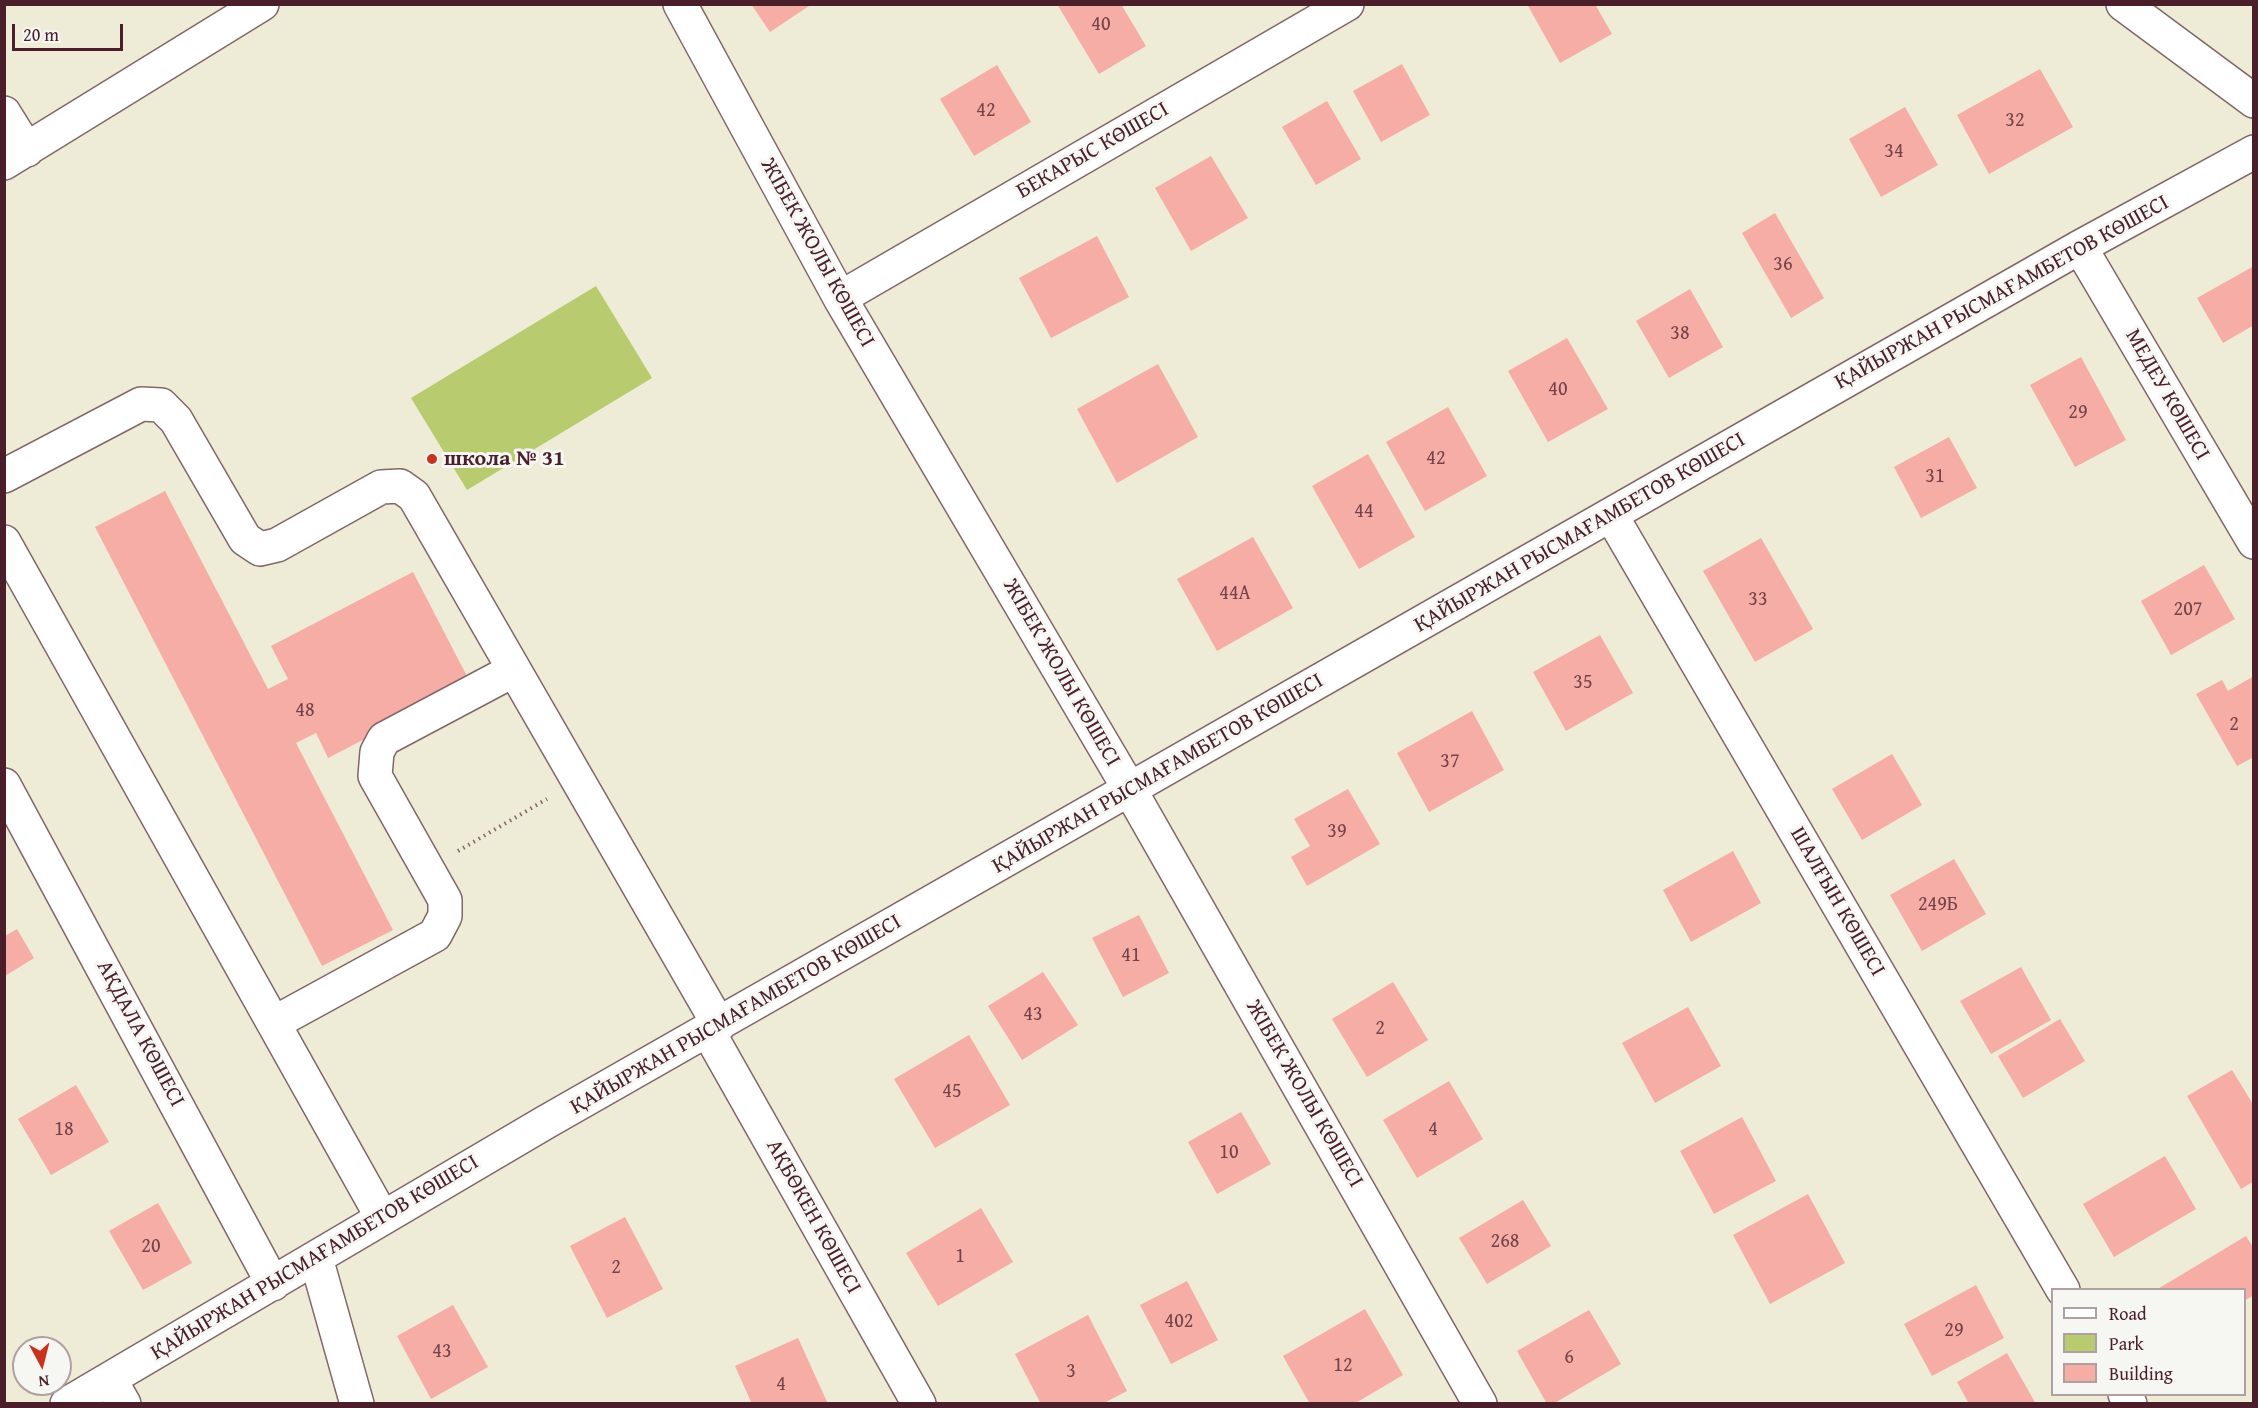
<!DOCTYPE html>
<meta charset="utf-8">
<style>
body{margin:0}
#map{position:relative;width:2258px;height:1408px;overflow:hidden;background:#eeebd7;font-family:"Gentium Book Plus",serif}
canvas{display:block}
.frame{position:absolute;inset:0;border:6px solid #4a1f2b;pointer-events:none}
.legend{position:absolute;left:2051px;top:1288px;width:195px;height:108px;box-sizing:border-box;background:#f6f6f2;border:2px solid #b1a0a2;margin:0;padding:8px 10px;list-style:none;font-size:18px;color:#4a1f2b}
.legend li{display:flex;align-items:center;gap:12px;height:30px}
.legend b{width:30px;border:2px solid #b1a0a2}
.north{position:absolute;left:12px;top:1336px;width:60px;height:60px;box-sizing:border-box;background:#f6f6f2;border:2px solid #b1a0a2;border-radius:50%;rotate:173deg;font-size:16px;font-weight:700;line-height:24px;text-align:center;color:#4a1f2b}
.north::after{content:'';display:block;margin:auto;width:21px;height:27px;background:#c8321e;clip-path:polygon(50% 0,100% 100%,50% 72%,0 100%)}
.scale{position:absolute;left:12px;top:24px;width:111px;height:27px;box-sizing:border-box;border:3px solid #4a1f2b;border-top:0;padding-left:8px;font-size:18px;line-height:21px;white-space:nowrap;color:#4a1f2b;-webkit-text-stroke:4px #f6f6f2;paint-order:stroke}
</style>
<div id="map">
<canvas width="2258" height="1408"></canvas>
<div class="frame"></div>
<ul class="legend">
<li><b style="height:8px;background:#fff"></b>Road</li>
<li><b style="height:16px;background:#b8cb6f"></b>Park</li>
<li><b style="height:16px;background:#f5ada5"></b>Building</li>
</ul>
<div class="north">N</div>
<div class="scale">20 m</div>
</div>
<script>
const context = document.querySelector('canvas').getContext('2d');
context.lineJoin = 'round';
function fillPath(path, color) { context.fillStyle = color; context.fill(path, 'evenodd'); }
const poly = rows => new Path2D(rows.map(r => 'M' + r).join(''));
function trace(path, color, width, dash) { context.strokeStyle = color; context.lineWidth = width; context.lineCap = dash ? 'butt' : 'round'; context.setLineDash(dash || []); context.stroke(path); }
function label(font, color, halo, rows, align = 'center') {
  context.font = font + ' "Gentium Book Plus",serif'; context.lineWidth = 6; context.setLineDash([]); context.textBaseline = 'middle'; context.strokeStyle = halo; context.fillStyle = color; for (const [text, x, y, turn = 0] of rows) {
    context.save(); context.translate(x, y); context.rotate((+turn || 0) * Math.PI / 180); context.textAlign = isNaN(turn) ? turn : align; if (halo) context.strokeText(text, 0, 0); context.fillText(text, 0, 0); context.restore();
  }
}
fillPath(poly([
 [596,286,652,378,467,490,411,398]
]), '#b8cb6f');
fillPath(poly([
 [751,4,812,4,770,32],
 [1057,4,1121,4,1146,46,1099,74],
 [1527,4,1595,4,1612,34,1560,63],
 [1402,64,1430,115,1381,142,1353,91],
 [997,65,1031,122,974,156,940,99],
 [2040,69,2073,127,1989,174,1957,115],
 [1327,101,1361,159,1316,185,1282,127],
 [1905,107,1938,165,1881,197,1849,139],
 [1211,156,1248,218,1191,251,1155,188],
 [1775,213,1824,298,1791,318,1742,233],
 [1097,236,1129,297,1051,338,1019,278],
 [2254,266,2254,325,2223,343,2197,298],
 [1690,289,1723,347,1669,378,1636,321],
 [1567,338,1608,409,1548,442,1508,371],
 [2081,357,2126,440,2075,467,2030,385],
 [1158,364,1198,437,1117,483,1077,409],
 [1448,407,1487,476,1425,511,1386,442],
 [1949,437,1977,488,1921,518,1894,467],
 [1368,454,1415,537,1359,569,1312,486],
 [165,491,268,689,288,679,271,646,413,572,471,684,328,758,316,733,296,743,393,930,322,966,95,527],
 [1253,537,1293,608,1217,651,1177,579],
 [1761,538,1813,629,1755,662,1703,571],
 [2204,565,2235,619,2171,655,2141,601],
 [1600,635,1633,693,1566,731,1533,672],
 [2254,676,2254,757,2237,766,2196,694,2222,680,2228,691],
 [1472,711,1504,770,1429,812,1397,753],
 [1892,754,1922,805,1862,840,1832,789],
 [1348,789,1380,844,1307,886,1291,857,1310,846,1294,819],
 [1733,851,1761,903,1691,942,1663,890],
 [1954,859,1986,914,1922,951,1890,895],
 [1139,915,1169,973,1123,997,1092,938],
 [17,929,34,958,5,976,5,936],
 [2021,967,2051,1020,1991,1054,1960,1001],
 [1043,972,1078,1025,1022,1060,988,1006],
 [1393,982,1428,1040,1367,1077,1332,1019],
 [1688,1007,1721,1066,1655,1103,1622,1043],
 [2060,1019,2085,1061,2023,1098,1998,1056],
 [969,1035,1010,1105,935,1148,894,1079],
 [2232,1070,2254,1106,2254,1181,2241,1189,2187,1096],
 [1449,1081,1483,1139,1417,1178,1383,1120],
 [76,1085,109,1142,51,1175,18,1119],
 [1241,1112,1271,1164,1217,1194,1188,1142],
 [1742,1117,1776,1181,1714,1214,1680,1151],
 [2165,1156,2196,1209,2114,1257,2083,1204],
 [1808,1194,1845,1263,1770,1304,1733,1235],
 [1523,1200,1551,1246,1487,1284,1459,1238],
 [158,1203,192,1263,143,1290,109,1231],
 [981,1208,1013,1262,938,1306,906,1253],
 [625,1217,663,1289,607,1318,570,1246],
 [2246,1236,2254,1249,2254,1295,2244,1301,2244,1290,2156,1290],
 [1187,1281,1218,1340,1171,1364,1140,1305],
 [1976,1285,2004,1338,1932,1376,1904,1324],
 [453,1305,488,1367,431,1399,397,1336],
 [1365,1309,1403,1375,1354,1404,1310,1404,1283,1356],
 [1589,1310,1621,1364,1553,1404,1547,1404,1517,1351],
 [1088,1315,1127,1391,1102,1404,1041,1404,1015,1354],
 [798,1338,828,1404,752,1404,735,1366],
 [2007,1353,2036,1404,1969,1404,1957,1382]
]), '#f5ada5');
const minor = poly([
 [680,4,840,298,1130,790,1480,1404],
 [2123,4,2254,101],
 [4,113,27,150],
 [4,163,262,4],
 [2080,247,2254,542],
 [840,298,1347,4],
 [4,476,141,404,161,405,176,420,245,539,260,549,277,545,381,487,400,486,414,496,719,1025],
 [1611,515,2063,1290],
 [4,542,382,1217],
 [4,785,273,1284],
 [274,1023,435,935,445,916,445,900,375,776,377,752,384,739,514,670],
 [708,1031,919,1404],
 [316,1258,357,1404],
 [110,1379,124,1404],
 [2125,1394,2130,1404],
 [67,1404,546,1122,2080,247,2254,152]
]);
trace(minor, '#836667', 36);
trace(poly([
 [458,851,547,799]
]), '#836667', 4, [1.5, 4.5]);
trace(minor, '#fff', 33);
for (const [x, y, r, color] of [
 [432,459,6,"#c8321e"]
]) { const dot = new Path2D(); dot.arc(x, y, r, 0, 2 * Math.PI); context.fillStyle = color; context.fill(dot); trace(dot, '#f6f6f2', 2); }
label('20px', '#75424a', null, [
 ["40",1101,25],
 ["42",986,111],
 ["32",2015,121],
 ["34",1894,152],
 ["36",1783,265],
 ["38",1680,334],
 ["40",1558,390],
 ["29",2078,413],
 ["42",1436,459],
 ["31",1935,477],
 ["44",1364,512],
 ["44А",1235,594],
 ["33",1758,600],
 ["207",2188,610],
 ["35",1583,683],
 ["48",305,711],
 ["2",2234,725],
 ["37",1450,762],
 ["39",1337,832],
 ["249Б",1938,905],
 ["41",1131,956],
 ["43",1033,1015],
 ["2",1380,1029],
 ["45",952,1092],
 ["18",64,1130],
 ["4",1433,1130],
 ["10",1229,1153],
 ["268",1505,1242],
 ["20",151,1247],
 ["1",960,1257],
 ["2",616,1268],
 ["402",1179,1322],
 ["29",1954,1331],
 ["43",442,1352],
 ["6",1569,1358],
 ["12",1343,1366],
 ["3",1071,1372],
 ["4",781,1385]
]);
label('22px', '#4a1f2b', '#f6f6f2', [
 ["БЕКАРЫС КӨШЕСІ",1093,151,-30],
 ["ЖІБЕК ЖОЛЫ КӨШЕСІ",817,253,61],
 ["ҚАЙЫРЖАН РЫСМАҒАМБЕТОВ КӨШЕСІ",2002,293,-29],
 ["МЕДЕУ КӨШЕСІ",2167,395,60],
 ["ҚАЙЫРЖАН РЫСМАҒАМБЕТОВ КӨШЕСІ",1580,533,-30],
 ["ЖІБЕК ЖОЛЫ КӨШЕСІ",1061,673,60],
 ["ҚАЙЫРЖАН РЫСМАҒАМБЕТОВ КӨШЕСІ",1158,774,-30],
 ["ШАЛҒЫН КӨШЕСІ",1837,902,60],
 ["ҚАЙЫРЖАН РЫСМАҒАМБЕТОВ КӨШЕСІ",736,1015,-30],
 ["АҚДАЛА КӨШЕСІ",140,1034,62],
 ["ЖІБЕК ЖОЛЫ КӨШЕСІ",1304,1094,60],
 ["АҚБӨКЕН КӨШЕСІ",813,1217,61],
 ["ҚАЙЫРЖАН РЫСМАҒАМБЕТОВ КӨШЕСІ",315,1258,-31]
]);
label('bold 22px', '#4a1f2b', '#f6f6f2', [
 ["школа № 31",444,459]
], 'left');
</script>
